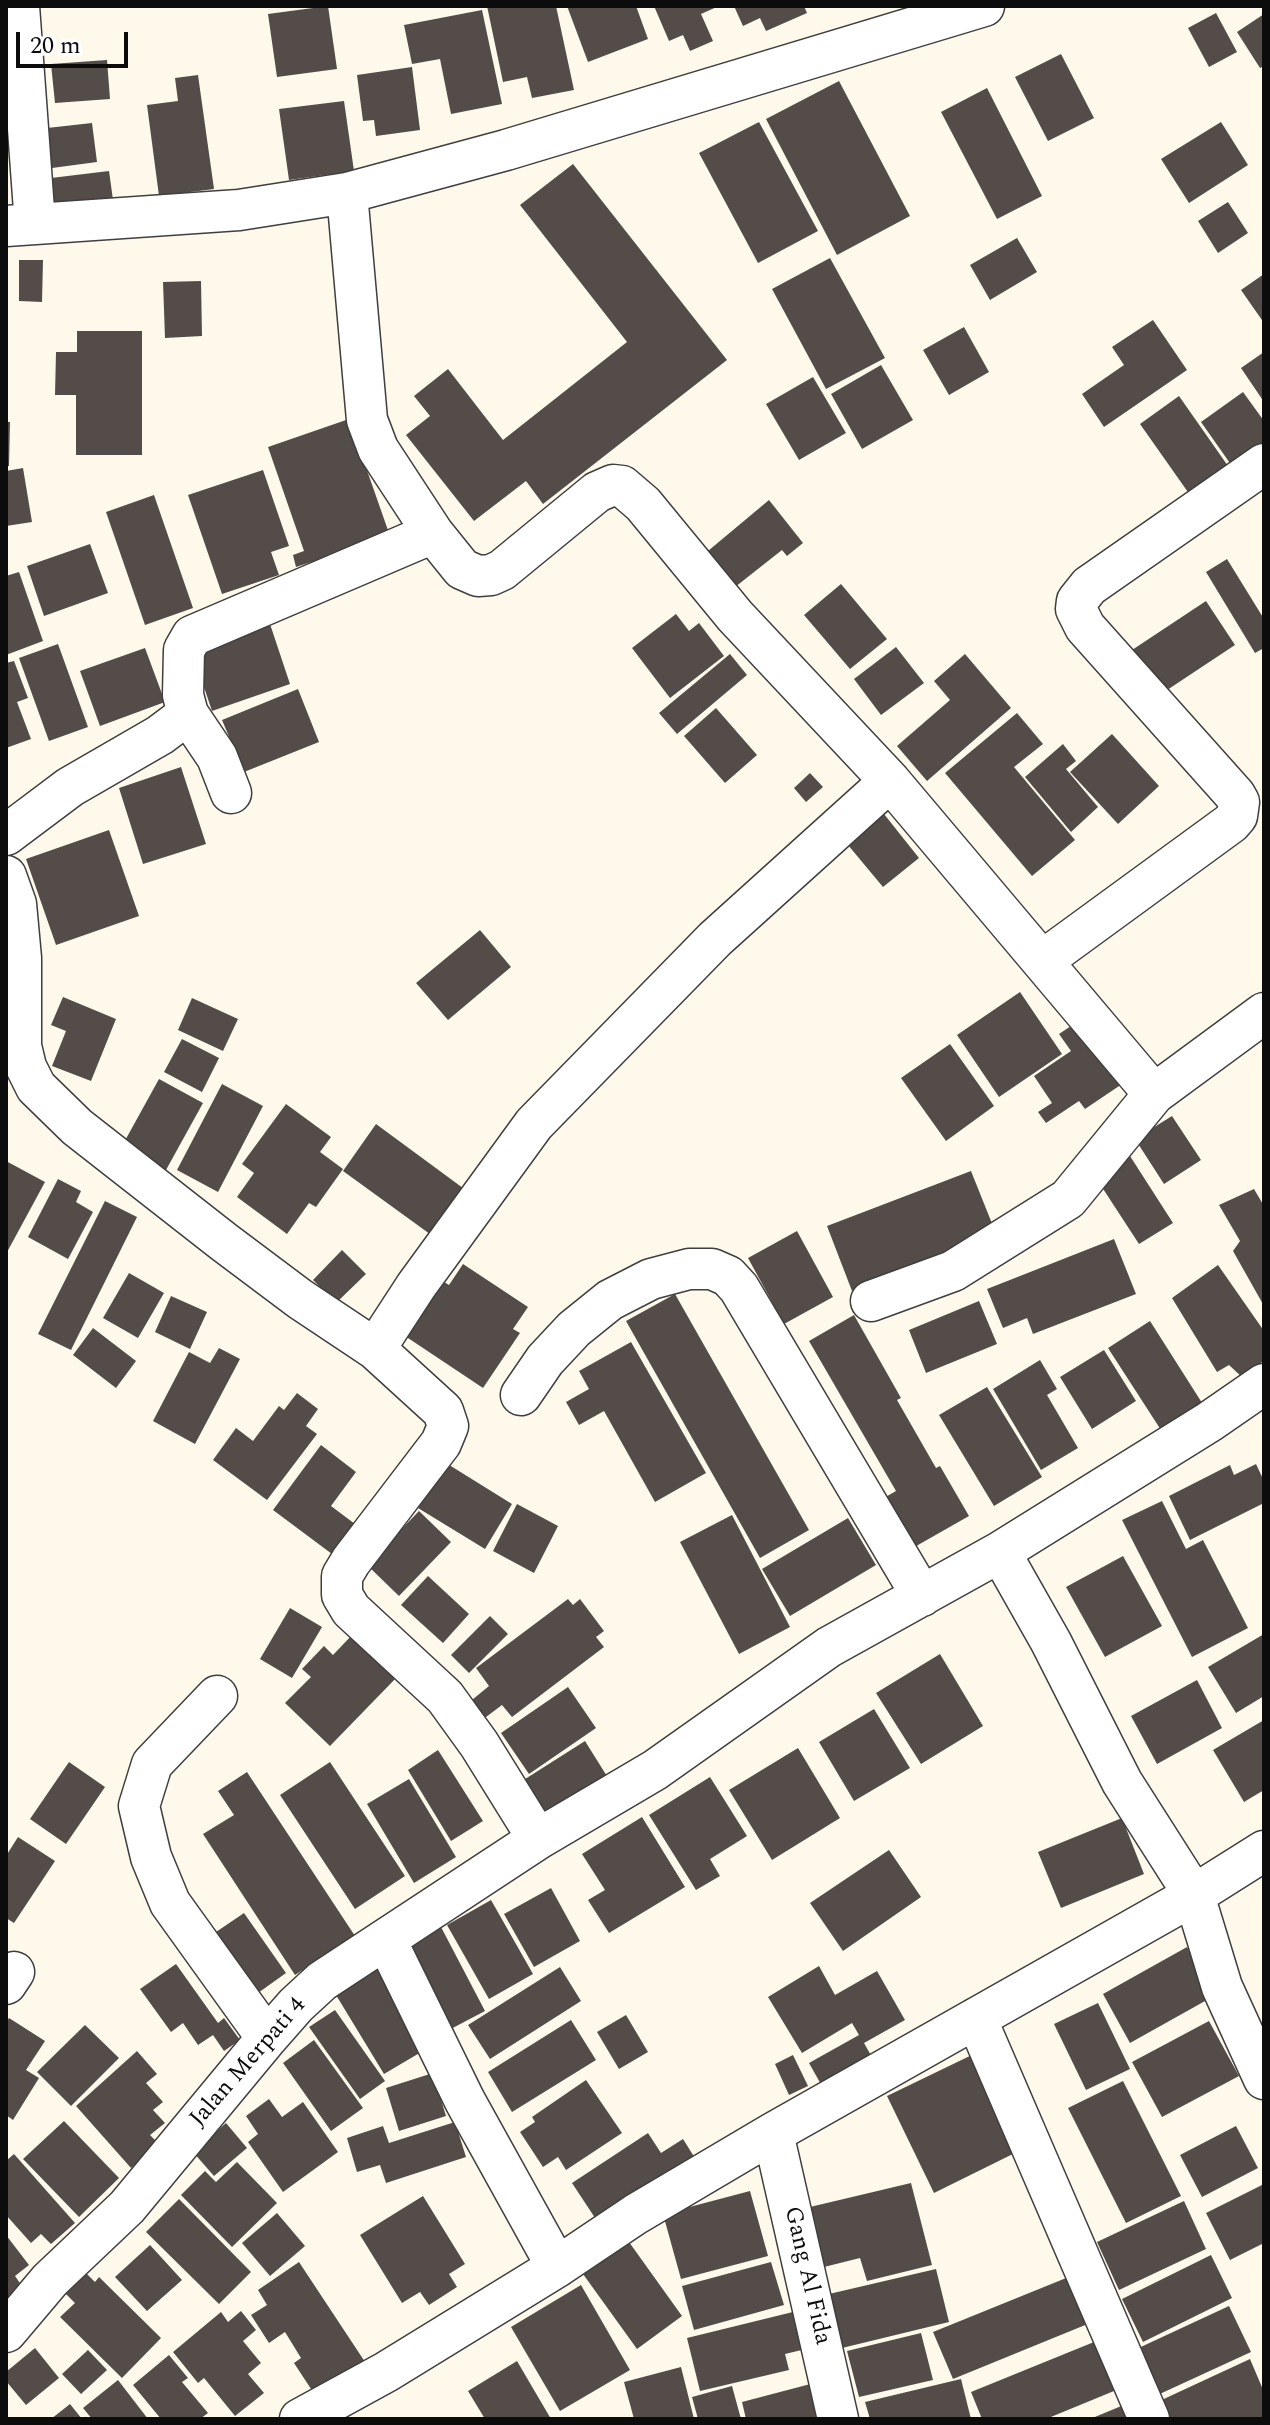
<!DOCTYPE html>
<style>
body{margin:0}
#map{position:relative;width:1270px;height:2425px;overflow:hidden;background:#fef9eb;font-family:Spectral,serif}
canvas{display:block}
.frame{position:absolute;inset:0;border:8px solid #0c0c0c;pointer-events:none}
.scale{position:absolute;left:16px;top:32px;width:112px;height:36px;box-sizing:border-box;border:4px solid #0c0c0c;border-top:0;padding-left:10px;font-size:24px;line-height:28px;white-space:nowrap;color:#0c0c0c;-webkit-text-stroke:6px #fff;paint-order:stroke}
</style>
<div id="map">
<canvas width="1270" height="2425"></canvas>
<div class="frame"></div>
<div class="scale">20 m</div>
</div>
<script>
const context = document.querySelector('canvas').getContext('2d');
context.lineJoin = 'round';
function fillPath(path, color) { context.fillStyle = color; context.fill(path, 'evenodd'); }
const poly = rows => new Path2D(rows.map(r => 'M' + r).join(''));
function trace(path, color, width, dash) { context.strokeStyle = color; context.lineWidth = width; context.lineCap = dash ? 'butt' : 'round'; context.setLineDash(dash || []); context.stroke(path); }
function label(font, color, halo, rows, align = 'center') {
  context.font = font + ' Spectral,serif'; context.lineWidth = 8; context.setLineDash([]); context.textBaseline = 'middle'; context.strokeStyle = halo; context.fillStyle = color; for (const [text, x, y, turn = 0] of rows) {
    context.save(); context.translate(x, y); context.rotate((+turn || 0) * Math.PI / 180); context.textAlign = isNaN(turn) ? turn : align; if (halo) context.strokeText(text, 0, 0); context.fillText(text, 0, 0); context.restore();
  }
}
fillPath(poly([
 [328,6,337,69,277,77,268,14],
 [487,6,556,6,574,90,532,98,527,77,503,82],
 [567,6,636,6,648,39,588,62],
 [654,6,719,6,701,14,713,41,690,51,683,35,669,41],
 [734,6,804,6,807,13,766,31,760,18,743,26],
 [482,10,502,104,451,114,440,59,412,64,404,25],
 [1216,13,1237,52,1209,67,1188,28],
 [1264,14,1264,66,1260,68,1237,32],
 [1061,54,1094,118,1048,141,1015,77],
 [107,60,110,99,55,103,51,64],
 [412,67,420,130,376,136,374,120,363,121,357,75],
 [198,75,214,189,159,196,147,105,178,101,175,78],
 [839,81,910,216,837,255,766,119],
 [987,88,1042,196,997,219,941,112],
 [344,101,354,171,289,180,279,109],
 [759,122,818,231,758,263,699,153],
 [1221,122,1248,165,1189,203,1161,159],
 [92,123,97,162,52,168,47,128],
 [573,164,727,360,543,504,526,481,474,521,406,435,430,416,414,396,448,369,503,440,627,342,520,205],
 [109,171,114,207,56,214,51,178],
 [1228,202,1248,233,1218,253,1198,221],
 [1017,238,1037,272,990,300,970,265],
 [830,258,885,358,826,389,772,289],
 [19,260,43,260,42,302,19,301],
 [1264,274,1264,323,1241,290],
 [201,281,202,336,165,338,163,282],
 [1153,320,1187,370,1104,427,1082,394,1124,365,1112,347],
 [964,327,989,372,949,395,923,350],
 [77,331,142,331,142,455,76,455,76,395,55,395,56,352,77,352],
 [1264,352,1264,402,1241,368],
 [881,365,913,420,862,449,831,394],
 [813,377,846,433,799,460,766,404],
 [1243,392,1264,421,1264,458,1239,476,1201,422],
 [1179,396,1235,476,1190,495,1140,424],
 [349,419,390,536,296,567,293,555,304,551,268,447],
 [6,422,10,422,9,466,6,466],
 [23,468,32,522,6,526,6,471],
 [263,470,289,546,271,552,279,575,222,594,188,495],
 [154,495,193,608,145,625,106,512],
 [769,500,803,543,787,556,782,550,730,591,702,556],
 [90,544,108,593,44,616,27,566],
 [1227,559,1264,619,1264,648,1255,653,1206,572],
 [19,572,43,641,6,655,6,576],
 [841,584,887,639,850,669,804,615],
 [1206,601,1235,645,1155,698,1126,654],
 [676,614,689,631,699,623,724,656,670,698,632,648],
 [270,624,290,684,212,711,192,651],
 [58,644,88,727,49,741,19,658],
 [896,647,924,683,881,715,854,679],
 [145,648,165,702,100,726,80,671],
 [730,654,747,675,677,734,659,713],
 [965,654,1011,708,927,781,897,746,950,700,934,681],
 [14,661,28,698,17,702,31,739,6,748,6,663],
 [298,689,319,742,244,772,222,720],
 [716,708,757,755,725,783,684,736],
 [1017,713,1043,744,1014,767,1075,840,1032,876,945,773],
 [1112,734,1159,786,1118,824,1070,772],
 [1063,744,1076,761,1066,769,1098,807,1071,832,1025,777],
 [181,767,206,844,143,864,119,788],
 [810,773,823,787,806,802,794,788],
 [880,809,919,858,883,887,843,839],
 [109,830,139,916,56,945,26,859],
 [480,930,511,967,448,1020,416,983],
 [1020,992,1062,1054,999,1097,957,1035],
 [63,997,116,1019,91,1081,52,1066,66,1031,51,1025],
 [192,998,238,1019,223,1051,178,1030],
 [1083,1018,1125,1082,1085,1109,1079,1101,1046,1123,1038,1112,1052,1103,1034,1076,1071,1051,1059,1034],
 [182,1039,219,1058,202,1092,164,1072],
 [950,1044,994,1106,946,1141,901,1078],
 [159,1079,203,1103,166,1170,122,1146],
 [222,1084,263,1106,218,1192,177,1170],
 [286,1104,331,1137,320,1152,343,1169,316,1207,309,1203,287,1234,237,1197,254,1173,242,1164],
 [1172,1116,1201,1160,1164,1184,1135,1139],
 [376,1124,467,1191,434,1237,343,1171],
 [1130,1156,1173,1223,1139,1244,1096,1178],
 [6,1161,45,1182,6,1254],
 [971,1171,997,1236,852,1291,827,1226],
 [58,1179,81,1191,76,1202,93,1212,68,1259,28,1237],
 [1254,1189,1264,1206,1264,1306,1233,1251,1240,1241,1219,1205],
 [105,1201,137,1217,71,1350,38,1334],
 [797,1231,833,1297,784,1324,748,1258],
 [1114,1239,1136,1294,1033,1334,1027,1318,1003,1328,987,1289],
 [342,1250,366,1274,336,1303,313,1280],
 [463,1264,528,1307,513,1329,520,1333,483,1388,396,1330,441,1280,449,1285],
 [1218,1265,1264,1331,1264,1360,1244,1379,1229,1365,1217,1372,1172,1298],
 [129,1273,164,1293,138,1338,103,1318],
 [675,1294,809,1530,760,1558,626,1321],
 [171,1296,207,1312,190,1349,155,1332],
 [979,1301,997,1344,926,1373,909,1330],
 [854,1315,901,1398,897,1400,936,1468,940,1466,969,1516,911,1549,882,1499,896,1491,809,1341],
 [1150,1321,1211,1417,1170,1444,1108,1348],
 [93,1328,136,1361,116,1388,73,1355],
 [631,1342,706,1473,655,1502,604,1411,579,1425,566,1402,589,1389,579,1371],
 [219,1348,240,1359,195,1444,153,1421,189,1352,210,1363],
 [1104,1350,1136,1401,1092,1429,1060,1377],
 [1040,1360,1057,1389,1047,1395,1078,1448,1041,1470,993,1389],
 [987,1387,1042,1477,994,1506,939,1415],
 [297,1393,318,1409,306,1426,317,1434,267,1500,213,1460,236,1428,253,1441,279,1406,284,1410],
 [321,1445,356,1472,331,1506,355,1524,332,1554,273,1510],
 [446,1463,512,1504,485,1549,418,1508],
 [1256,1464,1264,1481,1264,1503,1190,1540,1169,1496,1230,1465,1234,1475],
 [1162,1501,1186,1549,1203,1540,1248,1628,1192,1657,1122,1520],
 [517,1504,558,1526,534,1573,493,1551],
 [419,1511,451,1542,399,1596,367,1565],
 [732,1515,790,1627,739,1654,680,1542],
 [848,1518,876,1565,790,1616,762,1569],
 [1123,1556,1162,1626,1105,1657,1066,1587],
 [428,1576,469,1614,443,1643,401,1605],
 [568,1599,573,1605,580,1599,604,1631,596,1637,604,1647,512,1717,502,1705,474,1726,461,1709,489,1686,476,1668],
 [290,1608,322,1627,292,1678,260,1659],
 [490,1616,508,1634,469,1673,451,1655],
 [353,1634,397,1677,330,1746,285,1703,311,1677,302,1669,324,1646,333,1655],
 [1264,1634,1264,1696,1236,1713,1208,1667],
 [940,1654,983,1726,921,1764,876,1693],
 [1197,1680,1222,1728,1157,1764,1131,1716],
 [568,1687,596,1728,529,1774,501,1733],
 [874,1709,910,1768,854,1801,819,1742],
 [1264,1720,1264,1790,1244,1802,1213,1750],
 [585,1741,610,1781,536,1828,511,1788],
 [798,1748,840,1818,772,1860,729,1790],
 [438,1750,483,1821,451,1841,408,1770],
 [69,1762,105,1787,66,1844,30,1819],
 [330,1762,405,1876,355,1909,280,1795],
 [247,1772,355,1936,295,1975,203,1834,234,1815,218,1791],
 [710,1777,747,1836,710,1859,720,1876,696,1890,649,1815],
 [409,1779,456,1857,414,1883,367,1804],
 [642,1817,685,1887,609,1933,588,1900,605,1890,582,1854],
 [1122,1818,1144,1874,1061,1908,1038,1852],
 [18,1837,55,1861,14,1923,6,1918,6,1856],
 [889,1850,921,1897,843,1951,810,1903],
 [551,1888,580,1941,534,1967,504,1914],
 [491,1900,533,1974,489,1999,447,1925],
 [244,1913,286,1973,258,1993,216,1932],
 [441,1927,485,2011,447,2031,403,1947],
 [1187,1947,1214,1996,1130,2043,1103,1994],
 [176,1964,218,2023,224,2018,240,2040,224,2051,213,2035,198,2045,183,2023,171,2032,140,1989],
 [819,1966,835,1995,877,1971,905,2020,864,2043,877,2066,827,2095,809,2063,859,2035,852,2023,802,2053,768,1997],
 [560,1967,581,2001,490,2059,468,2025],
 [380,1968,428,2048,384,2074,336,1995],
 [1098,2003,1130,2069,1086,2090,1054,2024],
 [335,2010,385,2081,360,2099,309,2027],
 [626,2015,648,2052,619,2069,597,2032],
 [9,2018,45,2041,26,2070,39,2078,13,2120,6,2115,6,2023],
 [571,2020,596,2060,512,2112,488,2072],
 [1209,2021,1239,2076,1162,2117,1132,2062],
 [85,2025,119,2058,71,2106,37,2072],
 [314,2040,363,2108,331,2131,283,2063],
 [137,2051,157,2074,146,2083,163,2102,153,2110,165,2123,150,2135,159,2144,131,2168,76,2106],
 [978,2052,1025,2148,934,2193,887,2096],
 [793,2055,808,2086,789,2095,775,2064],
 [433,2073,446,2116,399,2131,386,2088],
 [586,2080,622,2133,566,2170,558,2157,543,2167,520,2132,535,2122,532,2117],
 [1123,2081,1181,2196,1126,2223,1068,2108],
 [269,2099,282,2117,303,2102,338,2152,283,2192,248,2142,258,2134,246,2116],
 [64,2121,119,2178,79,2217,23,2159],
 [455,2122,466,2157,386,2183,380,2165,357,2172,347,2138,383,2126,389,2143],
 [226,2123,247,2148,214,2176,193,2152],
 [1236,2126,1258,2168,1202,2197,1180,2155],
 [648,2133,661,2153,683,2139,698,2163,601,2227,572,2183],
 [14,2154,75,2223,51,2244,41,2234,31,2243,6,2215,6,2161],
 [237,2162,277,2203,232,2247,181,2195,205,2171,216,2182],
 [911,2183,932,2265,867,2281,860,2258,824,2267,810,2207],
 [1264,2184,1264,2243,1230,2260,1206,2213],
 [750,2191,768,2256,681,2279,663,2214],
 [423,2196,465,2264,449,2274,457,2287,429,2305,420,2292,402,2303,360,2235],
 [179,2199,251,2272,219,2304,146,2232],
 [1184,2201,1206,2249,1119,2290,1097,2242],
 [277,2213,305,2246,270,2276,242,2243],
 [6,2235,29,2265,15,2276,22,2286,6,2299],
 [629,2242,682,2316,637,2349,583,2274],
 [150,2245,182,2280,147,2311,115,2277],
 [1211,2255,1232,2298,1143,2342,1122,2299],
 [299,2262,371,2371,313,2392,294,2363,301,2358,285,2332,269,2343,251,2315,267,2305,258,2290],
 [771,2262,784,2305,694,2330,682,2286],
 [936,2269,949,2322,842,2348,829,2294],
 [84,2271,95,2282,99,2277,161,2338,122,2378,60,2317,75,2303,63,2291],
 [1076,2274,1095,2321,953,2379,933,2332],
 [581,2285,630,2370,560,2411,511,2327],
 [1229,2306,1251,2352,1151,2398,1130,2352],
 [801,2310,810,2348,785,2354,789,2370,700,2391,687,2338],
 [241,2311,256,2330,243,2341,261,2363,248,2374,264,2393,235,2416,204,2378,198,2383,173,2352,221,2312,228,2322],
 [921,2333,933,2380,859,2397,847,2351],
 [1094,2342,1114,2391,1046,2419,982,2419,971,2392],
 [35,2348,59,2378,26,2405,6,2381,6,2372],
 [88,2350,107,2370,81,2394,62,2374],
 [169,2355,188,2378,182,2382,208,2413,200,2419,161,2419,133,2385],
 [1250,2359,1264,2392,1264,2419,1160,2419,1153,2404],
 [517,2361,551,2419,485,2419,468,2391],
 [681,2367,694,2419,634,2419,624,2382],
 [961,2379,971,2419,870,2419,865,2402],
 [118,2380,148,2419,92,2419,83,2408],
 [818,2382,827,2419,746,2419,742,2402],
 [732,2386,741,2419,698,2419,692,2397],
 [1131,2402,1138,2419,1090,2419],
 [70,2404,82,2419,51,2419]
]), '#544c48');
const minor = poly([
 [19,6,35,224],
 [347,193,367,420,378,449,433,533],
 [6,226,239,210,347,193,506,150,984,6],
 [188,714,217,757,231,793],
 [6,835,70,787,160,735,188,714,183,695,184,650,192,636,433,533,462,569,478,576,491,575,502,570,597,492,613,485,622,486,643,504,735,616,890,781,1154,1094],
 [6,876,16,904,21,958,21,1046,26,1067,36,1087,77,1127,224,1242,300,1299,375,1349,443,1411,448,1426,441,1443,351,1561,342,1576,342,1595,351,1610,445,1697,479,1744,538,1839],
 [1042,961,1231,823,1237,816,1239,802,1235,795,1085,627,1076,609,1077,601,1089,586,1264,464],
 [871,1301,953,1271,1068,1199,1154,1094,1264,1013],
 [375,1349,416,1286,534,1124,715,939,890,781],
 [521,1395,545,1360,574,1329,610,1300,651,1279,689,1269,712,1269,728,1276,739,1288,922,1596],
 [1000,1552,1051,1642,1122,1782,1194,1895,1222,1987,1264,2079],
 [217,1696,152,1764,139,1806,151,1857,170,1903,267,2038],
 [386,1940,465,2101,557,2267],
 [6,1984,14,1972],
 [976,2018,1149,2419],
 [773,2133,838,2419],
 [6,2332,50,2280,127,2207,267,2038,296,2005,322,1981,538,1839,655,1770,829,1647,1000,1552,1209,1422,1264,1384],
 [300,2419,386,2372,557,2267,636,2214,773,2133,1194,1895,1264,1851]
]);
trace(minor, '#3f3f3f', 43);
trace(minor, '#fff', 40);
label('24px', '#0c0c0c', '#fff', [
 ["Jalan Merpati 4",249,2063,-49],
 ["Gang Al Fida",806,2276,77]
]);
</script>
